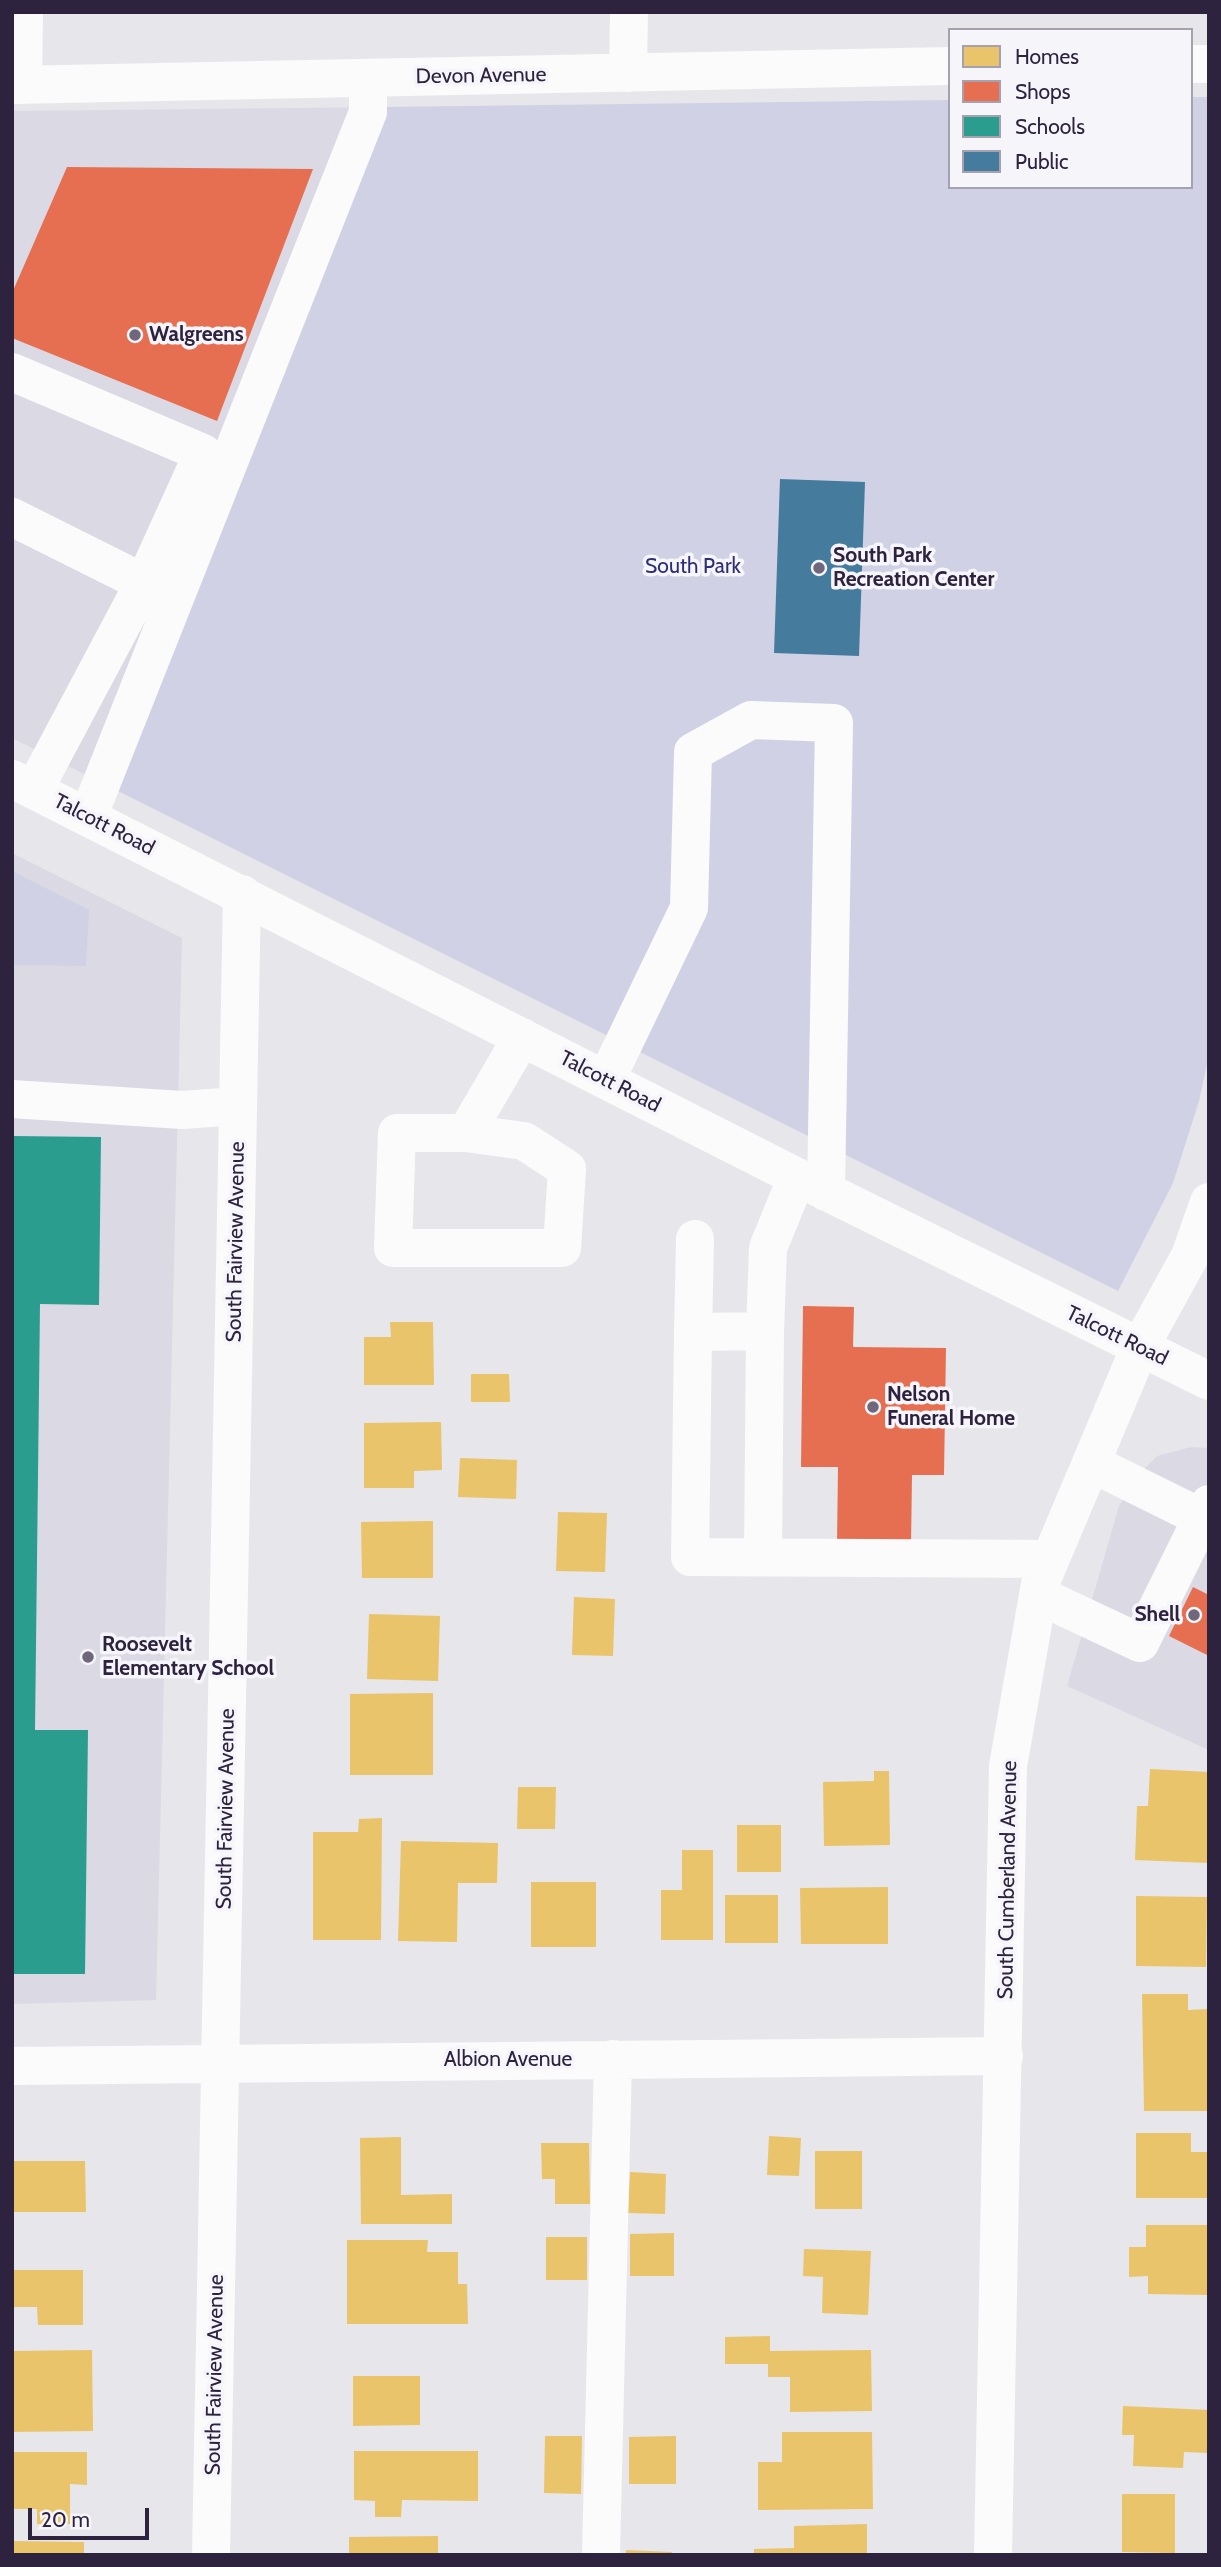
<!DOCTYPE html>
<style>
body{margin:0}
#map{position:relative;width:1221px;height:2567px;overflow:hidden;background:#e7e6eb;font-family:Cabin,sans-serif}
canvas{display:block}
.frame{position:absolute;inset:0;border:14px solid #2e233f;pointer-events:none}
.legend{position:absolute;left:948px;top:28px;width:245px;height:161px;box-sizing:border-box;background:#f5f5fa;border:2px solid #a5a1af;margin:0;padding:9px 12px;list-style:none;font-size:21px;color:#2e233f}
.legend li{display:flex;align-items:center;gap:14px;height:35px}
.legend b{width:35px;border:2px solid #a5a1af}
.scale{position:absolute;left:28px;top:2508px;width:121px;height:32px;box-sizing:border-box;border:4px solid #2e233f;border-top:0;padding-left:9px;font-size:21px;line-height:24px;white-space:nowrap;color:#2e233f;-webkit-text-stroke:5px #f5f5fa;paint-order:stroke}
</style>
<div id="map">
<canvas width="1221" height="2567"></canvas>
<div class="frame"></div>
<ul class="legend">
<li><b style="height:19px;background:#e9c46a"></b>Homes</li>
<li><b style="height:19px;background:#e76f51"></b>Shops</li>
<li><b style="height:19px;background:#2a9d8f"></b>Schools</li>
<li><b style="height:19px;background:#457b9d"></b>Public</li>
</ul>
<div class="scale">20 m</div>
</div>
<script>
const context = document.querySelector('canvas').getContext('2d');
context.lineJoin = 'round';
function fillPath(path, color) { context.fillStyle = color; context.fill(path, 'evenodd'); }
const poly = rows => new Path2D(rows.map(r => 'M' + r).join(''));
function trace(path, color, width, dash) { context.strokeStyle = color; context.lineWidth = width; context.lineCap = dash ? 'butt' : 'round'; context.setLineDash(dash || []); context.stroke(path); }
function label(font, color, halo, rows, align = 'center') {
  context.font = font + ' Cabin,sans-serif'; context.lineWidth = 7; context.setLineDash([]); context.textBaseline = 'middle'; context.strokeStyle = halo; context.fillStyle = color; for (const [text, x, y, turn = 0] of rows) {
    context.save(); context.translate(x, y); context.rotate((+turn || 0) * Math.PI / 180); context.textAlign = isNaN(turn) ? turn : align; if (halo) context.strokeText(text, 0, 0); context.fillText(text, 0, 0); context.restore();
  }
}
fillPath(poly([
 [383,107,110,787,12,738,12,111],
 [12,853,182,938,156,2000,12,2004],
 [1191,1447,1209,1448,1209,1750,1067,1686,1119,1506,1137,1476,1157,1456]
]), '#dbd9e3');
fillPath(poly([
 [1191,97,1209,97,1209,1055,1199,1101,1173,1183,1118,1291,110,787,383,107,950,100,950,187,1191,187],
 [12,871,89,910,86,966,12,965]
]), '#d0d1e4');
fillPath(poly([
 [390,1322,433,1322,434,1385,364,1385,364,1337,391,1337],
 [471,1374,509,1374,510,1402,471,1402],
 [441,1422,442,1470,414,1471,414,1488,364,1488,364,1423],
 [460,1458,517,1460,516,1499,458,1497],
 [558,1512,607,1513,605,1572,556,1571],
 [433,1521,433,1578,362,1578,361,1522],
 [574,1597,615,1599,613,1656,572,1655],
 [369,1614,440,1616,438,1681,367,1679],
 [433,1693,433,1775,350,1775,350,1694],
 [1150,1769,1209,1772,1209,1863,1135,1860,1137,1806,1148,1806],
 [874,1771,889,1771,890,1845,824,1846,823,1782,874,1781],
 [518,1787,556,1787,555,1829,517,1829],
 [382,1818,381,1940,313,1940,313,1832,358,1832,359,1819],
 [737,1825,781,1825,781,1872,737,1872],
 [401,1841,498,1843,497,1883,458,1883,457,1942,398,1941],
 [682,1850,713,1850,713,1940,661,1940,661,1890,682,1890],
 [531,1882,596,1882,596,1947,531,1947],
 [888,1887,888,1944,801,1944,800,1888],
 [725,1895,778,1895,778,1943,725,1943],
 [1136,1896,1207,1897,1206,1967,1136,1966],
 [1142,1994,1188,1994,1188,2010,1209,2009,1209,2111,1144,2111],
 [1136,2133,1191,2133,1191,2152,1209,2152,1209,2198,1136,2198],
 [769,2136,801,2138,799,2176,767,2175],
 [401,2137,401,2195,452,2194,452,2224,361,2224,360,2138],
 [541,2143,589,2143,590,2204,555,2204,555,2179,542,2179],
 [815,2151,862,2151,862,2209,815,2209],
 [12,2161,85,2161,86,2212,12,2212],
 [630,2172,666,2174,665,2214,628,2213],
 [1146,2225,1209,2225,1209,2295,1148,2294,1148,2276,1129,2277,1129,2247,1146,2247],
 [674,2233,674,2276,630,2276,630,2234],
 [546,2237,587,2237,587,2280,546,2280],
 [347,2240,428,2240,427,2252,458,2252,458,2284,467,2284,468,2324,347,2324],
 [804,2249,871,2251,868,2315,822,2313,823,2277,803,2276],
 [12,2270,83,2270,83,2325,38,2325,37,2307,12,2307],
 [770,2336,770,2351,871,2350,872,2411,790,2412,790,2377,768,2377,768,2364,725,2364,725,2337],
 [92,2350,93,2431,12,2432,12,2351],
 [353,2376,420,2376,420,2425,353,2426],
 [1123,2406,1209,2410,1208,2453,1184,2452,1183,2468,1133,2466,1134,2435,1122,2435],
 [782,2432,872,2432,873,2509,758,2510,758,2462,782,2462],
 [545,2436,582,2436,581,2494,544,2493],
 [676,2436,676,2484,629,2484,629,2437],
 [354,2451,478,2451,478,2501,402,2500,401,2517,375,2517,375,2501,354,2500],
 [12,2452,87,2452,87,2485,70,2484,70,2524,37,2524,37,2509,12,2509],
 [1122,2494,1175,2494,1175,2553,1122,2552],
 [867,2524,867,2555,754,2555,754,2549,794,2548,794,2526],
 [438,2536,438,2555,349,2555,349,2537],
 [12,2541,84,2542,84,2555,12,2555],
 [626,2550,672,2552,671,2555,626,2555]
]), '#e9c46a');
fillPath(poly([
 [67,167,313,169,217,421,12,338,12,293],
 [803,1306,854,1307,853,1347,946,1348,944,1475,912,1475,911,1546,837,1544,838,1467,801,1467],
 [1193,1587,1209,1595,1209,1656,1169,1636]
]), '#e76f51');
fillPath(poly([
 [12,1136,101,1137,99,1305,40,1304,35,1730,88,1730,85,1974,12,1974]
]), '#2a9d8f');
fillPath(poly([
 [780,479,865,482,859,656,774,653]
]), '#457b9d');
trace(poly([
 [1191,64,1209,64],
 [628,73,629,12],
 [12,85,950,66],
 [23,85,24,12],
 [12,372,203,453,144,583],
 [12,517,144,583,34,790],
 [12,779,797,1177,1209,1381],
 [88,817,368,112,368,78],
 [606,1080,689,908,693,752,751,720,834,723,826,1192],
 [12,1099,182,1110,238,1106],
 [397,1133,466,1133,524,1141,567,1169,562,1248,393,1248,397,1133],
 [466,1133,522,1037],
 [797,1177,768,1248,765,1331,693,1332,690,1557,1050,1559],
 [693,1332,695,1239],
 [1091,1463,1202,1518],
 [763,1557,765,1331],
 [1038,1595,1140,1643,1209,1504],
 [12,2066,1004,2056],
 [211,2555,242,894],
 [601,2555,613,2059],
 [993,2555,1008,1766,1040,1584,1140,1347,1190,1256,1209,1202]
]), '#fbfbfc', 38);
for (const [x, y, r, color] of [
 [135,335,7,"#6f677b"],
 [819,568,7,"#6f677b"],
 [873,1407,7,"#6f677b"],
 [1194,1615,7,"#6f677b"],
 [88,1657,7,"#6f677b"]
]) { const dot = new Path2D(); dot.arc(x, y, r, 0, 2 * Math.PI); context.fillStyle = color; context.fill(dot); trace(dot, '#f5f5fa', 2.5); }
label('21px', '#2e233f', '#f5f5fa', [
 ["Devon Avenue",481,76,-1],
 ["Talcott Road",104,825,27],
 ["Talcott Road",610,1082,27],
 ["South Fairview Avenue",236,1242,-89],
 ["Talcott Road",1117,1336,26],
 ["South Fairview Avenue",226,1809,-89],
 ["South Cumberland Avenue",1008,1880,-89],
 ["Albion Avenue",508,2060],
 ["South Fairview Avenue",215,2375,-89]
]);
label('bold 21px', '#2e233f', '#f5f5fa', [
 ["Walgreens",149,335],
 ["South Park",833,556],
 ["Recreation Center",833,580],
 ["Nelson",887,1395],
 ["Funeral Home",887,1419],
 ["Shell",1180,1615,"right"],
 ["Roosevelt",102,1645],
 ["Elementary School",102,1669]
], 'left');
label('21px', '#2f2d76', '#f5f5fa', [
 ["South Park",693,567]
]);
</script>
